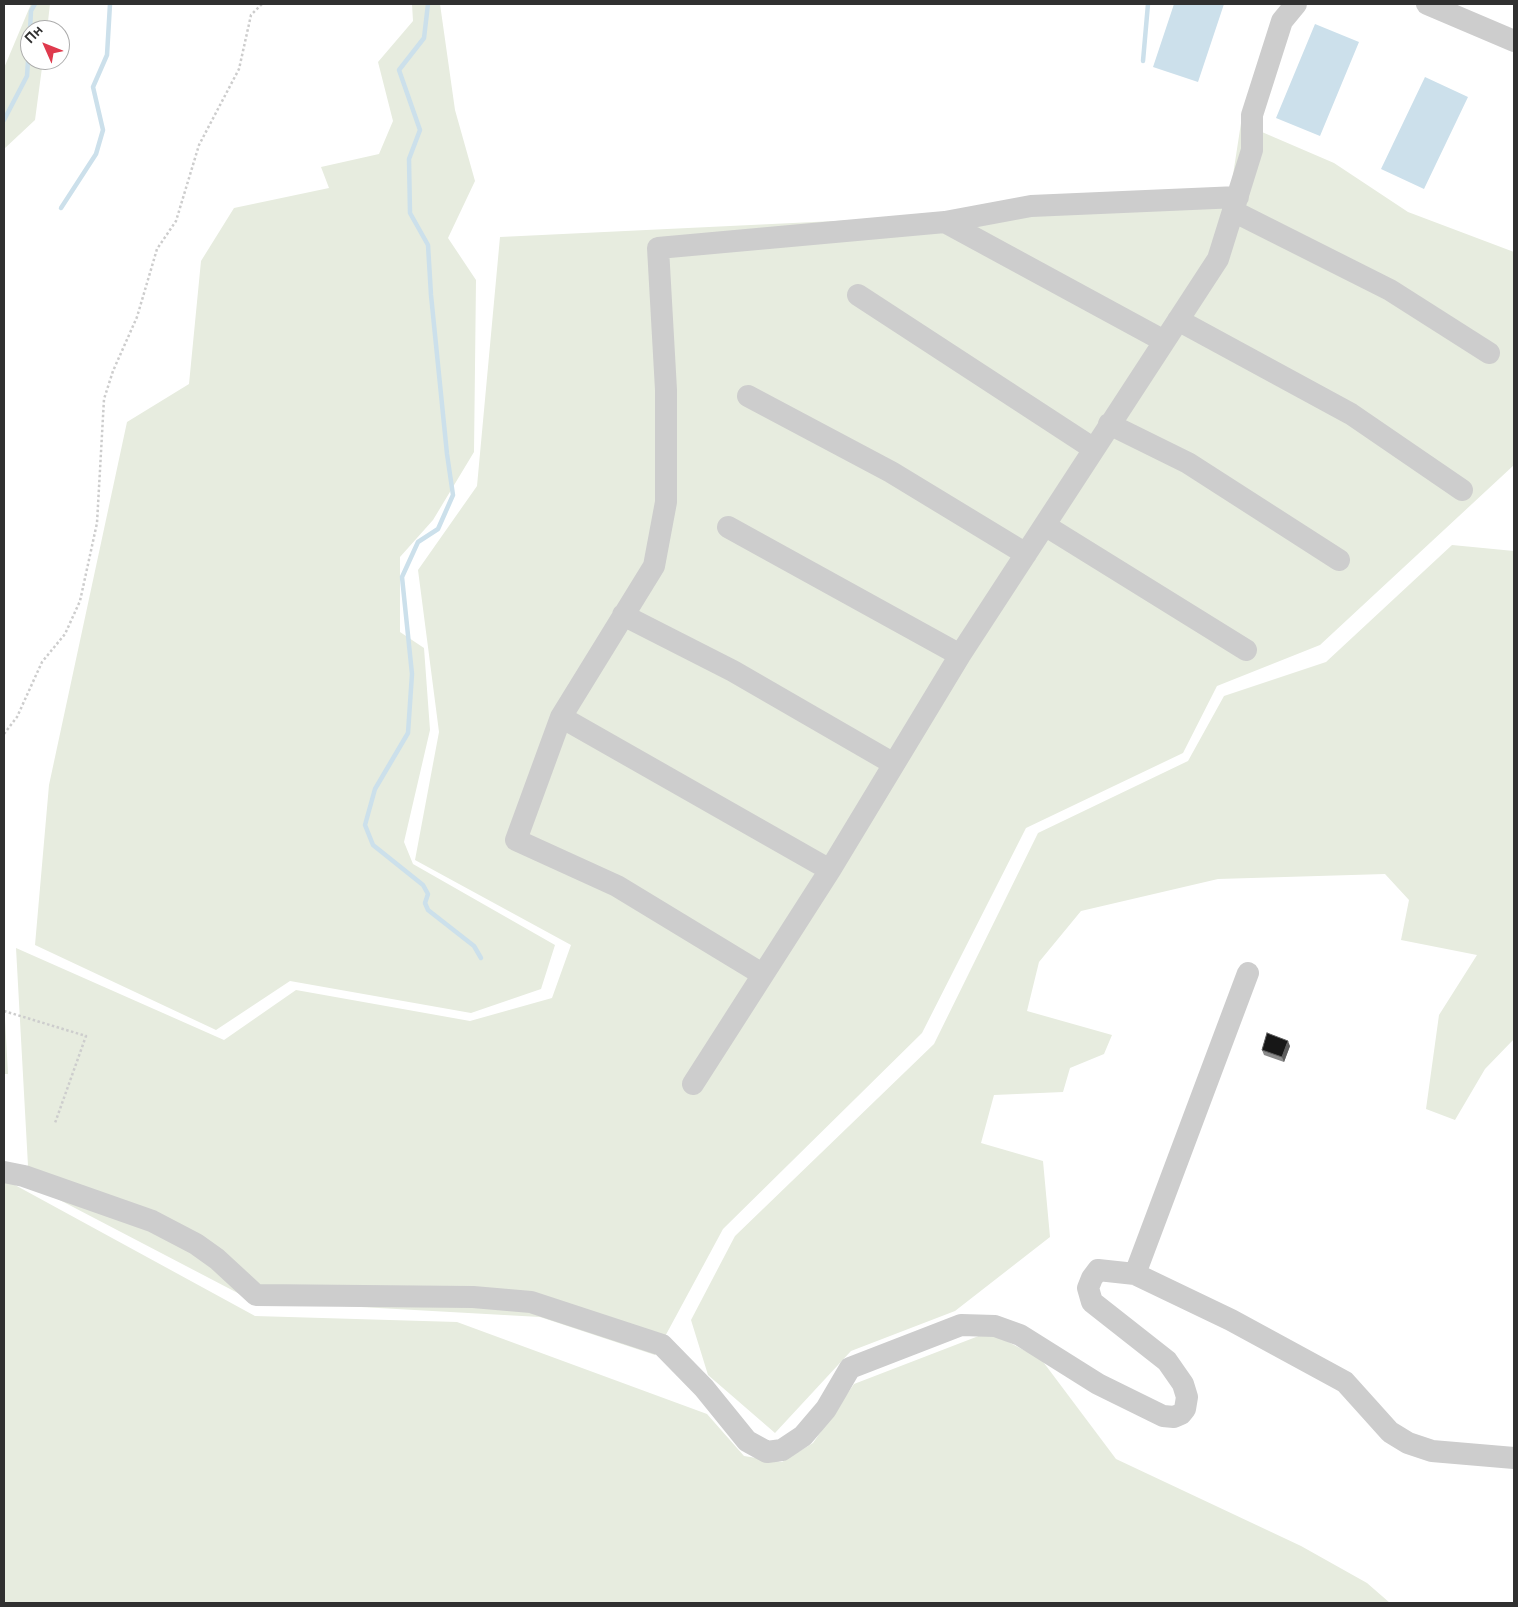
<!DOCTYPE html>
<meta charset="utf-8">
<style>
body{margin:0}
#map{position:relative;width:1518px;height:1607px;overflow:hidden;background:#fff;font-family:Overpass,sans-serif}
canvas{display:block}
.frame{position:absolute;inset:0;border:5px solid #303030;pointer-events:none}
.north{position:absolute;left:20px;top:20px;width:50px;height:50px;box-sizing:border-box;background:#fff;border:1px solid #acacac;border-radius:50%;rotate:314deg;font-size:14px;font-weight:700;line-height:20px;text-align:center;color:#303030}
.north::after{content:'';display:block;margin:auto;width:18px;height:22px;background:#df3a4d;clip-path:polygon(50% 0,100% 100%,50% 72%,0 100%)}
</style>
<div id="map">
<canvas width="1518" height="1607"></canvas>
<div class="frame"></div>
<div class="north">Пн</div>
</div>
<script>
const context = document.querySelector('canvas').getContext('2d');
context.lineJoin = 'round';
function fillPath(path, color) { context.fillStyle = color; context.fill(path, 'evenodd'); }
const poly = rows => new Path2D(rows.map(r => 'M' + r).join(''));
function trace(path, color, width, dash) { context.strokeStyle = color; context.lineWidth = width; context.lineCap = dash ? 'butt' : 'round'; context.setLineDash(dash || []); context.stroke(path); }
fillPath(poly([
 [31,4,50,4,47,30,30,30,30,60,43,60,35,120,4,149,4,68],
 [412,4,440,4,455,110,475,181,448,238,476,280,474,452,433,520,400,557,400,632,424,648,430,730,404,842,413,864,555,945,541,989,471,1013,290,981,216,1030,35,945,49,785,127,422,189,384,201,261,234,208,329,188,321,167,379,154,393,121,378,62,413,21],
 [1241,123,1334,163,1408,212,1514,252,1514,465,1320,645,1217,686,1183,753,1026,828,922,1033,723,1229,655,1355,540,1317,253,1301,29,1184,16,948,224,1040,296,990,470,1021,552,998,571,945,415,860,439,732,418,570,477,486,500,237,939,216,1231,188],
 [1452,545,1514,551,1514,1039,1485,1069,1455,1120,1426,1109,1439,1015,1477,955,1401,940,1409,900,1385,874,1218,879,1081,911,1039,962,1027,1011,1112,1035,1104,1054,1070,1068,1063,1092,994,1095,981,1143,1043,1161,1050,1237,955,1311,851,1351,775,1433,708,1375,691,1320,735,1236,934,1044,1038,833,1188,761,1224,696,1326,662],
 [4,1019,5,1019,8,1074,4,1074],
 [4,1179,255,1316,457,1322,707,1414,744,1456,782,1462,813,1443,854,1384,989,1332,1041,1359,1116,1459,1301,1546,1367,1583,1390,1603,4,1603]
]), '#e7ecdf');
fillPath(poly([
 [1174,4,1224,4,1198,82,1153,67],
 [1315,24,1359,42,1320,136,1276,118],
 [1425,77,1468,97,1424,189,1381,169]
]), '#cce0eb');
trace(poly([
 [428,4,424,38,399,70,420,130,409,159,410,213,428,245,431,295,447,454,453,495,438,529,418,542,402,577,412,674,408,733,375,789,365,825,373,845,423,885,428,894,425,903,428,910,474,946,481,958],
 [30,30,31,11,35,4],
 [1143,61,1148,4],
 [4,120,27,76,30,31],
 [61,208,96,154,103,130,93,87,107,55,110,4]
]), '#cce0eb', 4.5);
trace(poly([
 [4,734,17,717,42,662,65,634,80,601,97,523,104,399,113,371,137,317,157,249,176,221,199,145,239,69,251,15,262,4],
 [4,1011,86,1036,55,1123]
]), '#cdcdcd', 2.5, [2.5, 2.5]);
trace(poly([
 [1427,4,1514,41],
 [1233,211,1390,290,1489,353],
 [945,222,1164,341],
 [858,295,1094,449],
 [1178,320,1351,414,1462,490],
 [748,396,891,472,1026,554],
 [1109,424,1188,463,1339,560],
 [1046,526,1246,650],
 [728,527,960,655],
 [623,615,733,671,894,764],
 [561,717,830,870],
 [762,974,617,886,516,840,561,717,654,566,666,502,666,390,658,248,945,222,1031,206,1238,197],
 [693,1084,830,870,960,655,1218,259,1252,150,1252,115,1282,21,1296,4],
 [4,1172,24,1176,152,1221,196,1244,217,1259,256,1295,473,1297,531,1302,662,1345,704,1388,747,1441,767,1452,782,1450,803,1436,826,1409,850,1368,961,1325,995,1326,1020,1335,1098,1384,1163,1416,1174,1417,1181,1414,1185,1409,1187,1397,1183,1384,1167,1361,1092,1302,1088,1288,1092,1278,1098,1270,1135,1274,1248,973],
 [1135,1274,1231,1320,1345,1382,1390,1432,1408,1443,1432,1451,1514,1458]
]), '#cdcdcd', 22);
fillPath(poly([
 [1290,1046,1284,1062,1264,1055,1262,1050]
]), '#8b8b8b');
fillPath(poly([
 [1288,1041,1290,1046,1284,1062,1282,1057]
]), '#5d5d5d');
const building = poly([
 [1267,1033,1288,1041,1282,1057,1262,1050,1267,1033]
]);
fillPath(building, '#171717');
trace(building, '#5d5d5d', 1);
</script>
